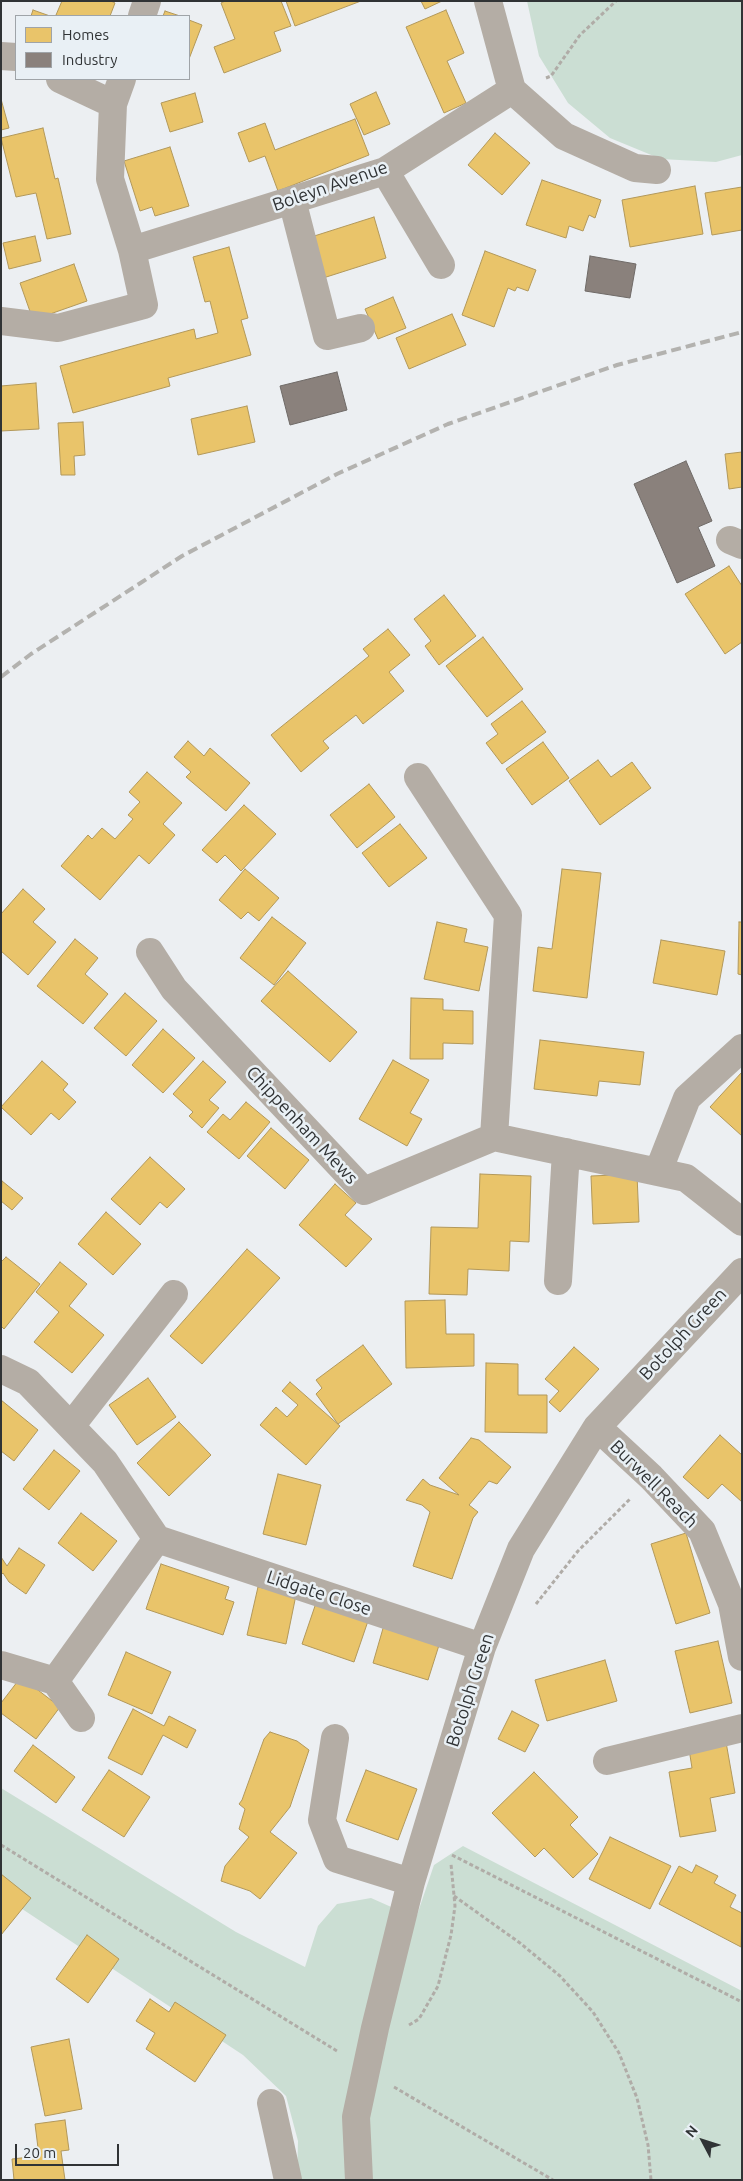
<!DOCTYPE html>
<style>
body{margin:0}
#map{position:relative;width:743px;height:2181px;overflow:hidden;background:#eceff2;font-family:Ubuntu,sans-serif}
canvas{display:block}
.frame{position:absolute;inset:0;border:2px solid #303335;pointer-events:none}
.legend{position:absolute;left:15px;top:15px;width:175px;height:65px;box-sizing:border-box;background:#e9f0f5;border:1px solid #9fa4a8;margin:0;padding:6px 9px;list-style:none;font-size:15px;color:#303335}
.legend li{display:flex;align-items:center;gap:10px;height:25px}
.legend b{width:25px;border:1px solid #9fa4a8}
.north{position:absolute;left:678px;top:2116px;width:50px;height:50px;-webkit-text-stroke:4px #e9f0f5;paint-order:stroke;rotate:310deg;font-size:14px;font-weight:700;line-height:20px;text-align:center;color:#303335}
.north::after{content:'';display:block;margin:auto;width:18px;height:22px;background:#303335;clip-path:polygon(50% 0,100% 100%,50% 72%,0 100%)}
.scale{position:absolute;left:15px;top:2144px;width:104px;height:22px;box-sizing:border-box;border:2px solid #303335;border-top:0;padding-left:6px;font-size:15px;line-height:18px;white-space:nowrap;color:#303335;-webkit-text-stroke:4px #e9f0f5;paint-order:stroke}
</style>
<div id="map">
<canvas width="743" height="2181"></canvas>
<div class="frame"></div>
<ul class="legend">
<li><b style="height:14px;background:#e9c46a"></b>Homes</li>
<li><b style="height:14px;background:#8a817c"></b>Industry</li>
</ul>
<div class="north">N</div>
<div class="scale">20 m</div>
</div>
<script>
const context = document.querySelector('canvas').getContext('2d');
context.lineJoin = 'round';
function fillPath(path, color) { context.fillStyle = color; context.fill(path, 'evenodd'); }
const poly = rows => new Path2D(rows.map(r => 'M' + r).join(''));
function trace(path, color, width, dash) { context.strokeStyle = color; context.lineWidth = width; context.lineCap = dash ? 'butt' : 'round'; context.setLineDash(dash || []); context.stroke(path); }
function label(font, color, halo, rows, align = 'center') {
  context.font = font + ' Ubuntu,sans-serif'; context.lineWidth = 5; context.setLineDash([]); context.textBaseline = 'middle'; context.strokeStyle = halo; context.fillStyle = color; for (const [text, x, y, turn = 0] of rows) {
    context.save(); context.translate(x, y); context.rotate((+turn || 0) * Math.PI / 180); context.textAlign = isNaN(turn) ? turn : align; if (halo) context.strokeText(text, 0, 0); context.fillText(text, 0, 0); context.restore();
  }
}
fillPath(poly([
 [527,1,742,1,742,155,716,162,661,159,610,138,568,103,539,56],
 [1,1788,236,1932,305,1967,318,1926,337,1904,371,1898,416,1918,434,1865,463,1846,742,1991,742,2180,297,2180,298,2141,286,2096,243,2055,1,1895]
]), '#cbded3');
const homes = poly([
 [62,1,111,1,115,3,110,16,59,16,56,15,62,1],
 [225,1,281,1,291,26,274,32,281,51,224,73,214,47,235,39,221,3,225,1],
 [286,1,361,1,295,26,286,1],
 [421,1,442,1,425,9,421,1],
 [33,10,50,16,31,16,33,10],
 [446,10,464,53,447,61,466,103,444,113,406,27,446,10],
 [165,11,180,16,163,16,165,11],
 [189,20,202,25,189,59,189,20],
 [376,92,390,124,364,135,350,104,376,92],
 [195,93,203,122,170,132,161,103,195,93],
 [1,99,9,128,1,130,1,99],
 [355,119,369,155,278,191,265,156,249,162,238,133,265,123,275,150,355,119],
 [43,128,55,179,58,178,71,234,47,239,36,193,16,197,1,138,43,128],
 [495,133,530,163,502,195,468,165,495,133],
 [170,147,189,206,155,216,152,207,140,211,124,161,170,147],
 [542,180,601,200,595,218,589,215,583,231,569,226,566,238,526,225,542,180],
 [695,186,703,234,630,247,622,200,695,186],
 [742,187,742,230,712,235,705,193,742,187],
 [374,217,386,258,320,279,308,238,374,217],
 [35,236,41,261,9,269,3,243,35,236],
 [229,247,248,318,241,320,251,355,168,378,170,386,73,413,60,366,194,329,196,339,218,333,210,301,205,302,193,257,229,247],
 [485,251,536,270,528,291,517,287,515,291,508,288,494,327,462,315,485,251],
 [74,264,87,301,33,320,20,283,74,264],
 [393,297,406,328,378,339,365,309,393,297],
 [452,314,466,345,409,369,396,338,452,314],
 [36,383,39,429,1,431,1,386,36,383],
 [247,406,255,442,198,455,191,419,247,406],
 [83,422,85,455,74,456,75,475,61,475,58,423,83,422],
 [742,452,742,487,729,489,725,454,742,452],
 [729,566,742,586,742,642,725,654,685,594,729,566],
 [444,595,476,636,439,665,425,646,431,641,414,619,444,595],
 [388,629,410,655,389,672,404,691,363,724,356,715,323,741,329,748,301,772,271,735,369,656,363,649,388,629],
 [483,637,523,689,487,717,446,666,483,637],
 [522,701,546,732,502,764,486,743,498,734,491,724,522,701],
 [188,741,204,756,210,748,250,783,226,811,186,777,191,772,174,757,188,741],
 [543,742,569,778,532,805,506,769,543,742],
 [598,760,611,777,632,762,651,788,600,825,569,781,598,760],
 [147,772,182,803,163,824,175,835,149,864,139,855,100,900,61,866,88,835,92,839,102,828,115,839,133,819,128,815,140,802,129,792,147,772],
 [369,784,395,817,357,848,330,815,369,784],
 [244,805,276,834,241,871,225,855,217,863,202,850,244,805],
 [400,824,427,858,389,887,362,853,400,824],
 [245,869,279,898,259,921,248,912,241,919,219,900,245,869],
 [562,869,601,873,587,998,533,991,538,947,552,949,562,869],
 [23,889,45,909,33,922,56,942,28,975,1,951,1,914,23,889],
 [272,917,306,943,274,985,240,958,272,917],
 [437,922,467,929,464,942,488,947,479,991,424,979,437,922],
 [739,922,742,922,742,975,738,974,739,922],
 [75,939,98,958,85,974,108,994,83,1024,37,986,75,939],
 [661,940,725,951,717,995,653,983,661,940],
 [288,971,357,1032,330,1062,261,1001,288,971],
 [125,993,157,1021,126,1056,94,1028,125,993],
 [411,998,443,999,443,1010,473,1011,473,1044,443,1043,443,1059,410,1059,411,998],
 [163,1029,195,1058,163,1093,132,1065,163,1029],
 [540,1040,644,1052,640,1085,599,1081,597,1096,534,1089,540,1040],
 [393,1060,429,1080,410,1113,422,1119,407,1146,359,1119,393,1060],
 [42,1061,68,1084,63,1090,76,1102,59,1120,51,1113,31,1135,1,1107,42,1061],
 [203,1061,226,1082,209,1100,219,1108,202,1128,189,1116,193,1112,173,1094,203,1061],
 [742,1072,742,1136,710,1107,742,1072],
 [246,1102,270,1122,239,1159,207,1132,223,1114,230,1120,246,1102],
 [271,1128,309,1160,285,1189,247,1156,271,1128],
 [150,1157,185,1189,167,1208,160,1202,140,1225,111,1199,150,1157],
 [480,1174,531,1176,529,1242,510,1241,509,1271,468,1269,467,1295,429,1294,431,1227,478,1228,480,1174],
 [637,1174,639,1222,593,1224,591,1176,637,1174],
 [2,1181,23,1198,12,1210,1,1201,2,1181],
 [335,1184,356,1203,345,1215,372,1239,346,1267,299,1225,335,1184],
 [106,1212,141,1244,113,1275,78,1244,106,1212],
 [247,1249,280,1278,202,1364,170,1336,247,1249],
 [6,1257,40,1284,4,1329,1,1326,1,1262,6,1257],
 [60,1262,87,1284,69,1306,104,1335,72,1373,34,1342,59,1312,36,1292,60,1262],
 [445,1300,446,1334,474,1334,474,1366,406,1368,405,1301,445,1300],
 [363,1345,392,1384,338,1424,316,1394,322,1388,316,1380,363,1345],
 [574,1347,599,1369,560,1412,549,1402,559,1391,545,1379,574,1347],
 [486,1363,518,1364,518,1395,547,1395,547,1433,485,1432,486,1363],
 [148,1378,176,1417,137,1445,109,1405,148,1378],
 [290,1382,340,1426,306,1465,260,1425,276,1407,287,1417,298,1405,282,1391,290,1382],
 [1,1400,38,1430,14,1461,1,1451,1,1400],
 [179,1422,211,1455,169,1496,137,1463,179,1422],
 [720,1435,742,1455,742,1502,722,1484,708,1499,683,1477,720,1435],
 [471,1438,479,1440,511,1467,497,1484,489,1481,469,1505,478,1512,473,1518,452,1579,413,1566,430,1512,422,1505,406,1500,423,1479,430,1485,459,1495,439,1478,471,1438],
 [54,1450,80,1471,49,1510,23,1489,54,1450],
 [278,1474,321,1485,306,1545,263,1534,278,1474],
 [81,1513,117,1541,93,1571,58,1543,81,1513],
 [686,1533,710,1613,676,1624,651,1544,686,1533],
 [19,1548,45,1565,26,1594,9,1582,3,1573,1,1575,1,1557,7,1566,19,1548],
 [161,1564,229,1587,225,1599,234,1602,223,1635,146,1609,161,1564],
 [258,1587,296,1595,286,1644,247,1635,258,1587],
 [316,1603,368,1621,354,1662,302,1644,316,1603],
 [384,1625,440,1642,428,1680,373,1663,384,1625],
 [718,1641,732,1703,690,1713,675,1651,718,1641],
 [126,1652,171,1672,152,1714,108,1695,126,1652],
 [605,1660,617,1701,547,1721,535,1680,605,1660],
 [21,1677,60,1707,36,1739,1,1713,1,1703,21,1677],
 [133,1709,164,1726,169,1716,196,1730,187,1748,163,1735,142,1775,108,1758,133,1709],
 [512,1711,539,1725,525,1752,498,1739,512,1711],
 [270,1732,297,1741,309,1750,290,1807,270,1832,297,1853,260,1899,250,1891,221,1881,225,1866,249,1837,239,1829,245,1809,239,1804,242,1800,264,1739,270,1732],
 [726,1742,735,1793,710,1798,716,1831,680,1837,669,1772,692,1768,689,1749,726,1742],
 [33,1745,75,1777,56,1803,14,1771,33,1745],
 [109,1770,150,1797,124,1837,82,1810,109,1770],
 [366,1770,417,1789,398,1840,346,1821,366,1770],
 [534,1772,578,1817,570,1825,598,1854,573,1878,544,1848,535,1857,492,1813,534,1772],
 [610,1837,671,1866,650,1909,589,1879,610,1837],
 [696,1865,718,1876,714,1883,736,1895,730,1907,742,1913,741,1947,659,1904,679,1866,692,1873,696,1865],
 [1,1874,31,1898,1,1935,1,1874],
 [87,1935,119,1959,88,2003,56,1979,87,1935],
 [150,1999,169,2012,175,2002,226,2035,195,2082,146,2049,155,2033,136,2021,150,1999],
 [69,2039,82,2109,45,2116,31,2047,69,2039],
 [65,2120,69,2150,61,2151,65,2180,14,2180,12,2159,39,2156,35,2124,65,2120]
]);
fillPath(homes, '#e9c46a');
trace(homes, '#b2985a', 1);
const industry = poly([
 [590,256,636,264,630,298,585,291,590,256],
 [337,372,347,410,290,425,280,386,337,372],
 [686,461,712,521,698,527,715,566,677,583,634,484,686,461]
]);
fillPath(industry, '#8a817c');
trace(industry, '#6f6a67', 1);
trace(poly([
 [546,78,551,76,580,35,616,1],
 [536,1604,578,1551,630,1499],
 [1,1845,337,2051],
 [452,1855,742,2002],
 [454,1896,520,1943,560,1976,593,2012,619,2053,637,2098,648,2145,651,2180],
 [409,2025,419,2019,438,1986,451,1935,455,1906,451,1864],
 [394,2087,553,2180]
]), '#b0aca7', 3, [4, 2.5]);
trace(poly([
 [488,1,512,90,564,136,635,168,657,170],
 [142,16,147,1],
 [1,56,16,57],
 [60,79,113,104],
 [122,79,113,104,110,179,132,250,385,171,512,90],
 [385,171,441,265],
 [292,200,327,336,361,328],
 [1,321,58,328,144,305,132,250],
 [730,540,742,545],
 [418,777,508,915,494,1137],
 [150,952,174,989,364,1191,494,1137,686,1178,742,1222],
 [658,1172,687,1098,742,1048],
 [558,1281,566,1152],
 [1,1369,28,1382,105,1462,157,1539,482,1647],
 [71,1426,174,1294],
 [597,1427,651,1477,702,1531,732,1604,742,1657],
 [1,1665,55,1681,157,1539],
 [55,1681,81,1718],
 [335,1738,322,1820,337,1859,411,1882],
 [607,1761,742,1728],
 [271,2103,288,2180],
 [359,2180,356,2117,375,2028,411,1882,482,1647,521,1549,597,1427,742,1272]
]), '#b4ada5', 28);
trace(poly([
 [1,677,31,654,182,556,337,474,448,424,539,392,617,365,742,332]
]), '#b3b2af', 4, [10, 5]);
label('18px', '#303335', '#e9f0f5', [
 ["Boleyn Avenue",330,186,-19],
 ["Chippenham Mews",302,1125,47],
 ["Botolph Green",683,1334,-47],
 ["Burwell Reach",654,1484,45],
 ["Lidgate Close",319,1593,18],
 ["Botolph Green",470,1690,-72]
]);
</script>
